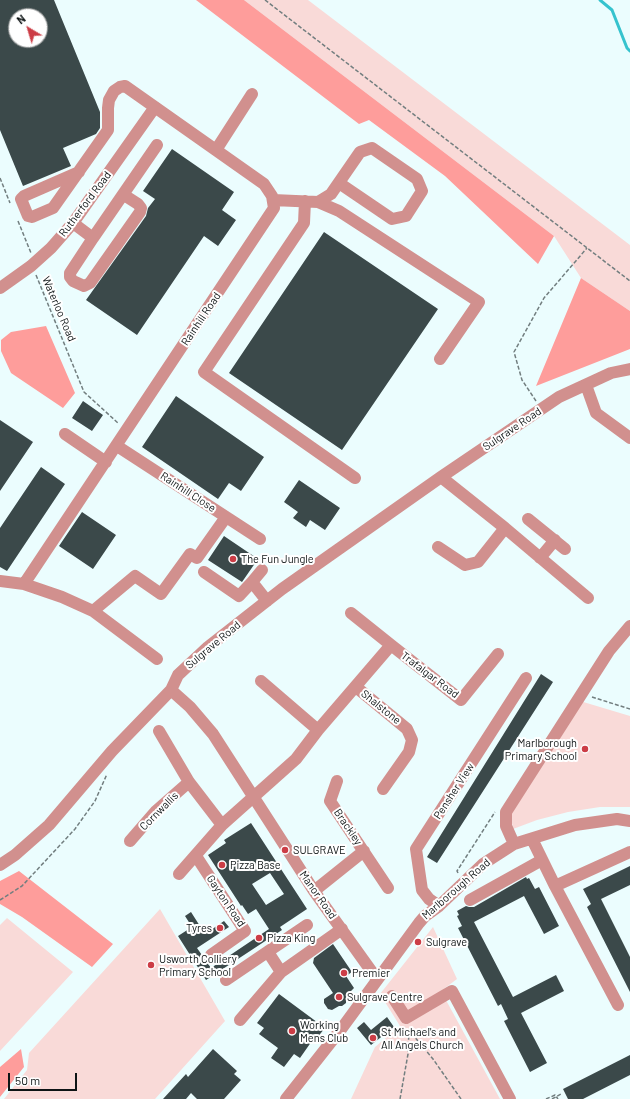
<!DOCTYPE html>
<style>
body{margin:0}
#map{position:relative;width:630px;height:1099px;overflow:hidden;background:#ebfdfe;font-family:Barlow,sans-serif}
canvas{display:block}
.north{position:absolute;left:8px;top:8px;width:40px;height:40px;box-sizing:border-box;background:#fff;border:1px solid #9fa1a1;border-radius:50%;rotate:322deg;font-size:11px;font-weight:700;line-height:16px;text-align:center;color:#0e1415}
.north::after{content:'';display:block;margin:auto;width:14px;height:18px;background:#cc3d46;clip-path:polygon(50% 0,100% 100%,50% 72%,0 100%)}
.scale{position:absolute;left:8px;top:1073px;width:69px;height:18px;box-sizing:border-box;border:2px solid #0e1415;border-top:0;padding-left:5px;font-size:12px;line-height:14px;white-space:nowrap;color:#0e1415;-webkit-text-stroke:3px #fff;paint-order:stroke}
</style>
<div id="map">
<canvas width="630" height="1099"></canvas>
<div class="north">N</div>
<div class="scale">50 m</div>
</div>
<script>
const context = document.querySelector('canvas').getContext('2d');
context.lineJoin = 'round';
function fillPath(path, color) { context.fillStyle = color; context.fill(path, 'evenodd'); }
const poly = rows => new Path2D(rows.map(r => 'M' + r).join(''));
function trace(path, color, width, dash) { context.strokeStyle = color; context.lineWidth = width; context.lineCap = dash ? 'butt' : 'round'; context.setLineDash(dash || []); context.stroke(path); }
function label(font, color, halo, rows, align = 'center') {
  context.font = font + ' Barlow,sans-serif'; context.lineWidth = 4; context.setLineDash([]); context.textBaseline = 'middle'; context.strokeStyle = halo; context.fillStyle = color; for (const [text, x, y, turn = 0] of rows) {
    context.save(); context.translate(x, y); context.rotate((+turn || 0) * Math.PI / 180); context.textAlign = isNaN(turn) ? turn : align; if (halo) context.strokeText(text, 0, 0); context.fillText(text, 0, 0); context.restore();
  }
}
fillPath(poly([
 [244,0,308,0,630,245,630,311,581,278,554,236],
 [580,701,630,716,630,807,600,807,568,812,537,820,513,829,510,812],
 [160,909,225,1021,155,1099,4,1099,27,1070,29,1053],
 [7,918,73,972,0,1051,0,925],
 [433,927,457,979,441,991,500,1099,351,1099,375,1047,400,1026,380,994]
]), '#f9dad8');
fillPath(poly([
 [196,0,244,0,554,236,538,264,445,176,369,120,359,124],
 [581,278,630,311,630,349,536,386],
 [46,326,75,393,63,408,11,373,1,351,1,340,11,332],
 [19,871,113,944,92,967,22,917,0,904,0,881],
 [21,1049,24,1067,0,1097,0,1067]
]), '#fe9d9b');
trace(poly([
 [600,0,612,10,627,48,630,51]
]), '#35c3ce', 3);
fillPath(poly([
 [0,0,54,0,100,112,100,128,96,134,63,148,71,166,23,186,0,130],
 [16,16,40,16,40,40,16,40],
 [172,149,234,192,222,210,236,220,218,246,204,236,137,335,86,300,146,216,148,208,155,199,143,191],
 [324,232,438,309,342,450,229,373],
 [176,396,264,457,241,491,229,483,218,499,142,447],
 [83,401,103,415,92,431,72,418],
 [0,420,33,442,0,491],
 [41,467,65,484,7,571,0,567,0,528],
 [299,480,340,508,325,530,310,520,306,527,293,518,298,512,284,502],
 [82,512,116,535,93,569,59,546],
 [224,536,258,559,242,582,208,560],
 [541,674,553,682,437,863,427,857],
 [251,823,307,909,280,927,282,930,206,980,178,936,192,927,185,916,191,912,205,934,224,921,229,927,197,948,211,968,269,929,256,909,248,914,242,905,241,906,208,855,226,843,224,840],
 [270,873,284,894,266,905,252,884],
 [630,866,630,885,601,899,630,957,630,992,587,907,591,904,583,889],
 [526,877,527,879,529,878,535,889,539,887,559,926,544,934,524,896,474,922,513,997,556,975,564,991,521,1013,547,1063,530,1072,504,1021,508,1019,501,1004,498,1006,458,928,462,926,457,916,459,915,457,911,466,906,469,907,474,907],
 [333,944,352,972,346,976,354,988,351,991,349,998,346,1000,346,1003,342,1006,339,1006,332,1010,328,1009,324,1003,324,999,333,993,313,963,314,958],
 [279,994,325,1028,316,1039,314,1038,300,1058,294,1054,284,1067,271,1058,278,1048,259,1034,264,1028,257,1023],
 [387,1017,394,1027,371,1045,357,1028,364,1022,371,1030],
 [213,1049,237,1071,234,1074,241,1080,224,1099,197,1099,191,1093,186,1099,163,1099,186,1074,188,1077],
 [630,1055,630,1075,583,1099,568,1099,563,1089]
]), '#3b494a');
trace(poly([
 [265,0,630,281],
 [0,178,10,203],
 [18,221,31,253],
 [36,275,84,392,118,423],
 [536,401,522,380,514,352,544,298,587,248],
 [592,697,630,709],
 [458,873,457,871,495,812],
 [0,900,22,886,75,829,95,801,107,774],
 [408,1029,433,1059,461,1099],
 [400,1099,408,1054,409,1030],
 [546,1099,555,1095,558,1099],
 [552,1099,561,1094]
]), '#727e7f', 1.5, [4, 2]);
trace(poly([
 [216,150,252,94],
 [273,200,318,202,339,211,479,302,440,359],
 [305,201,304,223,204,372,355,478],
 [318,202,331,194,360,152,372,148,417,179,422,191,406,216,392,219,339,183],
 [73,223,93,238,70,273,70,277,73,281,84,286,90,283,140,212,141,208,138,204,124,195],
 [93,238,157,145],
 [0,288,31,266,51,248,73,223,155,107],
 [586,385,596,413,630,438],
 [65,434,106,462],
 [117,446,260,539],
 [441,477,505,528,588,598],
 [528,519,565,549],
 [438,547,465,565,478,562,505,528],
 [540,558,555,540],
 [262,570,252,582,267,601],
 [204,572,239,596,252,582],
 [0,581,24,584,62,597,93,611,157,659],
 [24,584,274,208,272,196,264,184,125,86,120,87,114,91,109,100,108,108,108,130,53,208,32,217,28,216,21,199,24,196,79,172],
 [93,611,135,576,161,594,190,554,197,558,226,517],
 [351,613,391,645],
 [261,681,318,730],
 [356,687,407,729,412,740,409,752,383,789],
 [171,690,190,707,213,734,314,891,377,979],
 [159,731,189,782,222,825],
 [337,781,330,801,388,888],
 [532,839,555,886,618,1005],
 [130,841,156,811,189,782],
 [514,844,506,826,506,812,609,651,630,626],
 [196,856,245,931,211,955],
 [0,865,15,855,49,825,112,751,171,690,178,675,208,647,282,589,441,477,559,397,611,373,630,369],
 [179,874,222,825,296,759,318,730,391,645,461,700,498,654],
 [555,886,630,852],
 [314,891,364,851],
 [470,900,542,860],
 [439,906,429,899,422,890,416,849,526,678],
 [268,952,281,972],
 [226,980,307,925],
 [392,996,406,1018,452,991,510,1099],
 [240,1020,281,972,342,929],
 [286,1099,342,1028,419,923,425,916,439,906,483,864,514,844,575,825,617,819,630,821]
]), '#d1908e', 12);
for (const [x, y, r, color] of [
 [233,559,4,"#cc3d46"],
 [585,749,4,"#cc3d46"],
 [285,850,4,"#cc3d46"],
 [222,865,4,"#cc3d46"],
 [220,928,4,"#cc3d46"],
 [259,938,4,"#cc3d46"],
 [418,942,4,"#cc3d46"],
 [151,965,4,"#cc3d46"],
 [344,973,4,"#cc3d46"],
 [339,997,4,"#cc3d46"],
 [292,1031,4,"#cc3d46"],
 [373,1038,4,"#cc3d46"]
]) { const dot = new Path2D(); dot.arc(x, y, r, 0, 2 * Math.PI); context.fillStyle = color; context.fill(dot); trace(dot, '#fff', 1.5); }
label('11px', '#0e1415', '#fff', [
 ["Rutherford Road",85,204,-53],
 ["Waterloo Road",59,309,67],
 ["Rainhill Road",201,319,-56],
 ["Sulgrave Road",512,429,-34],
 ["Rainhill Close",188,492,33],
 ["Sulgrave Road",213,645,-40],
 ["Trafalgar Road",430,675,37],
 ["Shalstone",381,707,39],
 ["Pensher View",454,791,-57],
 ["Cornwallis",159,811,-45],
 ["Brackley",348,827,56],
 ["Marlborough Road",456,889,-41],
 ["Manor Road",318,895,55],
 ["Gayton Road",226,901,56]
]);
label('11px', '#0e1415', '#fff', [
 ["The Fun Jungle",241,559],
 ["Marlborough",577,743,"right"],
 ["Primary School",577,756,"right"],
 ["SULGRAVE",293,850],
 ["Pizza Base",230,865],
 ["Tyres",212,928,"right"],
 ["Pizza King",267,938],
 ["Sulgrave",426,942],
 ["Usworth Colliery",159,959],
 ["Primary School",159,972],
 ["Premier",352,973],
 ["Sulgrave Centre",347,997],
 ["Working",300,1025],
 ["Mens Club",300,1038],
 ["St Michael's and",381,1032],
 ["All Angels Church",381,1045]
], 'left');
</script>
